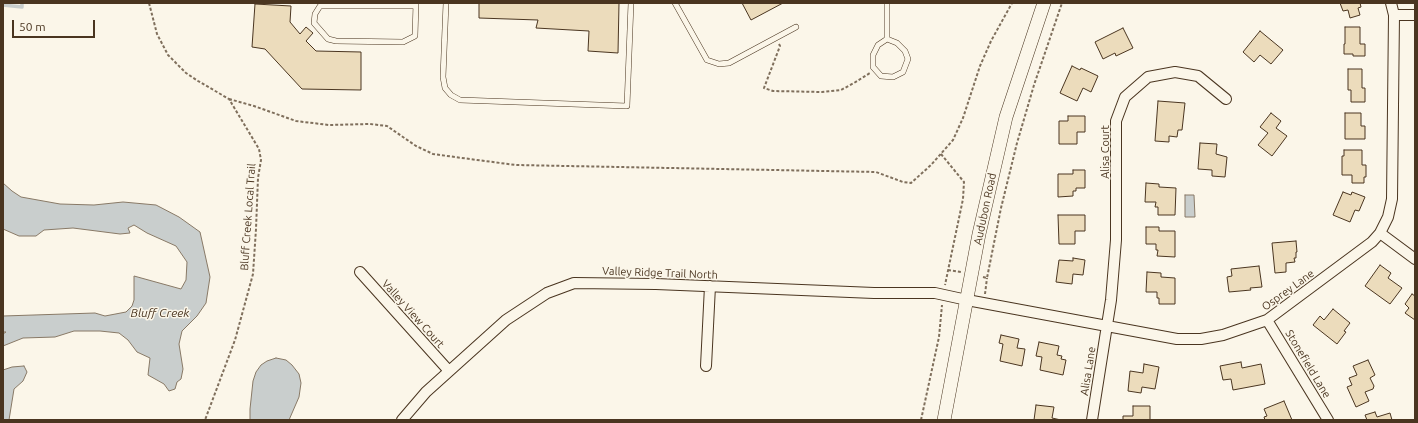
<!DOCTYPE html>
<style>
body{margin:0}
#map{position:relative;width:1418px;height:423px;overflow:hidden;background:#fbf6e9;font-family:Ubuntu,sans-serif}
canvas{display:block}
.frame{position:absolute;inset:0;border:4px solid #4a3520;pointer-events:none}
.scale{position:absolute;left:12px;top:20px;width:83px;height:18px;box-sizing:border-box;border:2px solid #4a3520;border-top:0;padding-left:5px;font-size:12px;line-height:14px;white-space:nowrap;color:#4a3520;-webkit-text-stroke:3px #fbf6e9;paint-order:stroke}
</style>
<div id="map">
<canvas width="1418" height="423"></canvas>
<div class="frame"></div>
<div class="scale">50 m</div>
</div>
<script>
const context = document.querySelector('canvas').getContext('2d');
context.lineJoin = 'round';
function fillPath(path, color) { context.fillStyle = color; context.fill(path, 'evenodd'); }
const poly = rows => new Path2D(rows.map(r => 'M' + r).join(''));
function trace(path, color, width, dash) { context.strokeStyle = color; context.lineWidth = width; context.lineCap = dash ? 'butt' : 'round'; context.setLineDash(dash || []); context.stroke(path); }
function label(font, color, halo, rows, align = 'center') {
  context.font = font + ' Ubuntu,sans-serif'; context.lineWidth = 3; context.setLineDash([]); context.textBaseline = 'middle'; context.strokeStyle = halo; context.fillStyle = color; for (const [text, x, y, turn = 0] of rows) {
    context.save(); context.translate(x, y); context.rotate((+turn || 0) * Math.PI / 180); context.textAlign = isNaN(turn) ? turn : align; if (halo) context.strokeText(text, 0, 0); context.fillText(text, 0, 0); context.restore();
  }
}
const water = poly([
 [3,183,12,191,21,197,60,204,94,205,123,202,156,205,179,217,200,232,210,277,206,303,197,316,182,331,179,344,183,369,181,379,177,382,175,389,169,391,164,384,148,375,150,358,137,352,128,340,119,333,100,331,74,331,55,337,23,338,3,346,3,334,6,332,3,332,3,316,95,313,105,316,126,312,132,306,134,300,134,276,181,289,186,280,187,262,176,246,147,233,134,225,128,228,130,233,120,234,73,228,44,230,36,236,19,236,3,229,3,183],
 [1185,195,1194,195,1195,217,1185,217,1185,195],
 [276,358,286,360,292,365,299,374,301,383,299,397,289,420,250,420,250,409,253,381,256,372,261,365,267,361,276,358],
 [24,366,27,372,23,381,14,389,9,420,3,420,3,370,12,367,24,366]
]);
fillPath(water, '#c9cecd');
trace(water, '#887966', 1);
trace(poly([
 [3,5,22,7,22,3]
]), '#c9cecd', 3.5);
const building = poly([
 [479,3,619,3,618,53,588,51,589,31,536,28,538,20,479,18,479,3],
 [742,3,783,3,751,20,742,3],
 [1340,3,1360,3,1361,7,1358,8,1360,15,1350,18,1348,10,1343,11,1340,3],
 [255,4,291,6,290,22,300,34,306,27,313,33,306,41,316,51,361,52,361,90,302,89,265,49,252,47,255,4],
 [1345,27,1360,27,1360,44,1365,44,1365,56,1353,56,1353,54,1344,54,1344,44,1345,44,1345,27],
 [1123,28,1133,48,1116,56,1115,53,1103,59,1095,42,1123,28],
 [1260,31,1283,50,1271,64,1260,55,1254,62,1243,52,1260,31],
 [1072,66,1080,70,1081,68,1098,76,1091,92,1083,88,1077,101,1060,93,1072,66],
 [1348,69,1362,69,1362,88,1365,88,1365,102,1351,102,1351,90,1348,90,1348,69],
 [1158,101,1185,103,1182,130,1178,130,1177,137,1169,136,1169,142,1155,141,1158,101],
 [1271,113,1281,121,1276,128,1287,136,1272,156,1258,145,1268,133,1260,127,1271,113],
 [1345,113,1361,113,1361,126,1365,126,1365,139,1345,139,1345,113],
 [1068,116,1085,116,1085,132,1077,132,1077,144,1059,144,1059,121,1068,121,1068,116],
 [1200,143,1217,144,1216,154,1227,157,1225,177,1212,176,1212,170,1198,169,1200,143],
 [1344,150,1362,150,1362,165,1366,165,1366,177,1364,177,1364,183,1352,183,1352,175,1342,175,1342,156,1344,156,1344,150],
 [1073,170,1085,170,1085,188,1076,188,1076,191,1073,191,1073,196,1058,197,1058,174,1073,174,1073,170],
 [1146,183,1159,184,1159,187,1176,188,1175,215,1158,215,1158,207,1155,207,1156,202,1145,202,1146,183],
 [1343,192,1351,195,1352,192,1365,197,1359,211,1355,210,1350,222,1333,215,1343,192],
 [1058,215,1085,215,1085,231,1075,231,1075,244,1059,244,1058,215],
 [1146,227,1159,227,1159,231,1175,231,1175,257,1157,256,1158,250,1156,250,1156,244,1146,244,1146,227],
 [1296,241,1297,252,1296,252,1296,258,1294,258,1295,262,1286,263,1286,272,1275,273,1272,243,1296,241],
 [1073,258,1085,260,1083,275,1073,274,1072,284,1056,282,1059,260,1073,261,1073,258],
 [1380,265,1391,273,1388,278,1402,288,1390,304,1365,286,1380,265],
 [1259,266,1262,287,1250,288,1251,290,1229,292,1227,277,1232,276,1231,269,1259,266],
 [1147,272,1161,273,1161,277,1175,278,1175,304,1159,304,1159,298,1157,298,1157,292,1146,292,1147,272],
 [1412,294,1415,296,1415,320,1405,313,1409,308,1405,304,1412,294],
 [1333,309,1350,323,1344,331,1346,332,1337,344,1313,325,1320,316,1324,320,1333,309],
 [1001,335,1019,339,1017,348,1025,349,1022,366,1000,361,1003,344,999,343,1001,335],
 [1039,342,1059,346,1057,355,1062,356,1061,359,1066,360,1063,375,1040,370,1042,357,1036,356,1039,342],
 [1368,360,1375,375,1370,378,1374,386,1373,389,1365,392,1369,401,1356,407,1347,387,1352,385,1349,378,1357,375,1353,366,1368,360],
 [1241,362,1242,368,1261,364,1265,384,1233,390,1231,379,1223,380,1220,366,1241,362],
 [1144,364,1159,367,1155,389,1142,387,1141,393,1128,391,1130,371,1143,373,1144,364],
 [1284,401,1292,420,1265,420,1264,417,1267,416,1264,409,1284,401],
 [1036,405,1054,407,1052,418,1061,420,1034,420,1036,405],
 [1133,406,1150,406,1150,420,1123,420,1123,416,1133,416,1133,406],
 [1375,412,1377,417,1390,413,1392,420,1367,420,1365,415,1375,412]
]);
fillPath(building, '#ecdcbc');
trace(building, '#4a3520', 1);
const service = poly([
 [446,3,443,77,445,88,451,95,460,100,627,106,631,3],
 [675,3,707,60,719,64,729,63,796,27],
 [887,3,887,39],
 [416,6,320,6,315,14,314,23,328,39,336,41,403,42,415,36,416,3],
 [887,39,897,43,905,51,908,59,903,72,893,77,881,76,873,67,873,55,878,45,887,39]
]);
const minor = poly([
 [1394,15,1415,15],
 [1380,233,1415,259],
 [360,272,449,371],
 [1267,320,1328,420],
 [706,366,710,286],
 [402,420,426,392,506,320,547,293,574,283,656,284,874,293,935,293,967,300,1177,339,1201,339,1223,335,1267,320,1372,242,1380,233,1388,217,1392,199,1394,15,1391,3],
 [1092,420,1111,300,1116,240,1116,121,1125,97,1148,77,1175,72,1198,76,1226,99]
]);
const tertiary = poly([
 [944,420,979,234,1006,117,1044,3]
]);
trace(service, '#4a3520', 6);
trace(minor, '#4a3520', 12);
trace(tertiary, '#4a3520', 14);
trace(poly([
 [149,3,157,34,168,55,186,73,198,81,229,99,259,149,261,160,258,178,256,229,253,274,235,340,205,420],
 [779,44,780,46,764,88,773,91,822,92,841,90,854,83,870,73],
 [229,99,254,106,296,121,329,125,370,124,387,126,416,146,433,154,477,160,516,165,876,172,903,182,911,183,931,165,953,140,963,118,980,66,991,41,1012,3],
 [941,154,964,182,963,199,945,285],
 [948,270,961,272],
 [983,277,987,278,1001,208,1017,143,1034,85,1062,3],
 [985,294,987,278],
 [921,420,939,337,942,305]
]), '#7f6f5c', 2, [3, 2]);
trace(service, '#fbf6e9', 5);
trace(minor, '#fbf6e9', 10);
trace(tertiary, '#fbf6e9', 13);
label('11px', '#4a3520', '#fbf6e9', [
 ["Alisa Court",1105,152,-90],
 ["Audubon Road",985,209,-78],
 ["Bluff Creek Local Trail",248,217,-86],
 ["Valley Ridge Trail North",660,273,2],
 ["Osprey Lane",1288,290,-36],
 ["Valley View Court",413,314,48],
 ["Stonefield Lane",1308,364,59],
 ["Alisa Lane",1088,371,-81]
]);
label('italic 12px', '#4a3520', '#fbf6e9', [
 ["Bluff Creek",160,313]
]);
</script>
